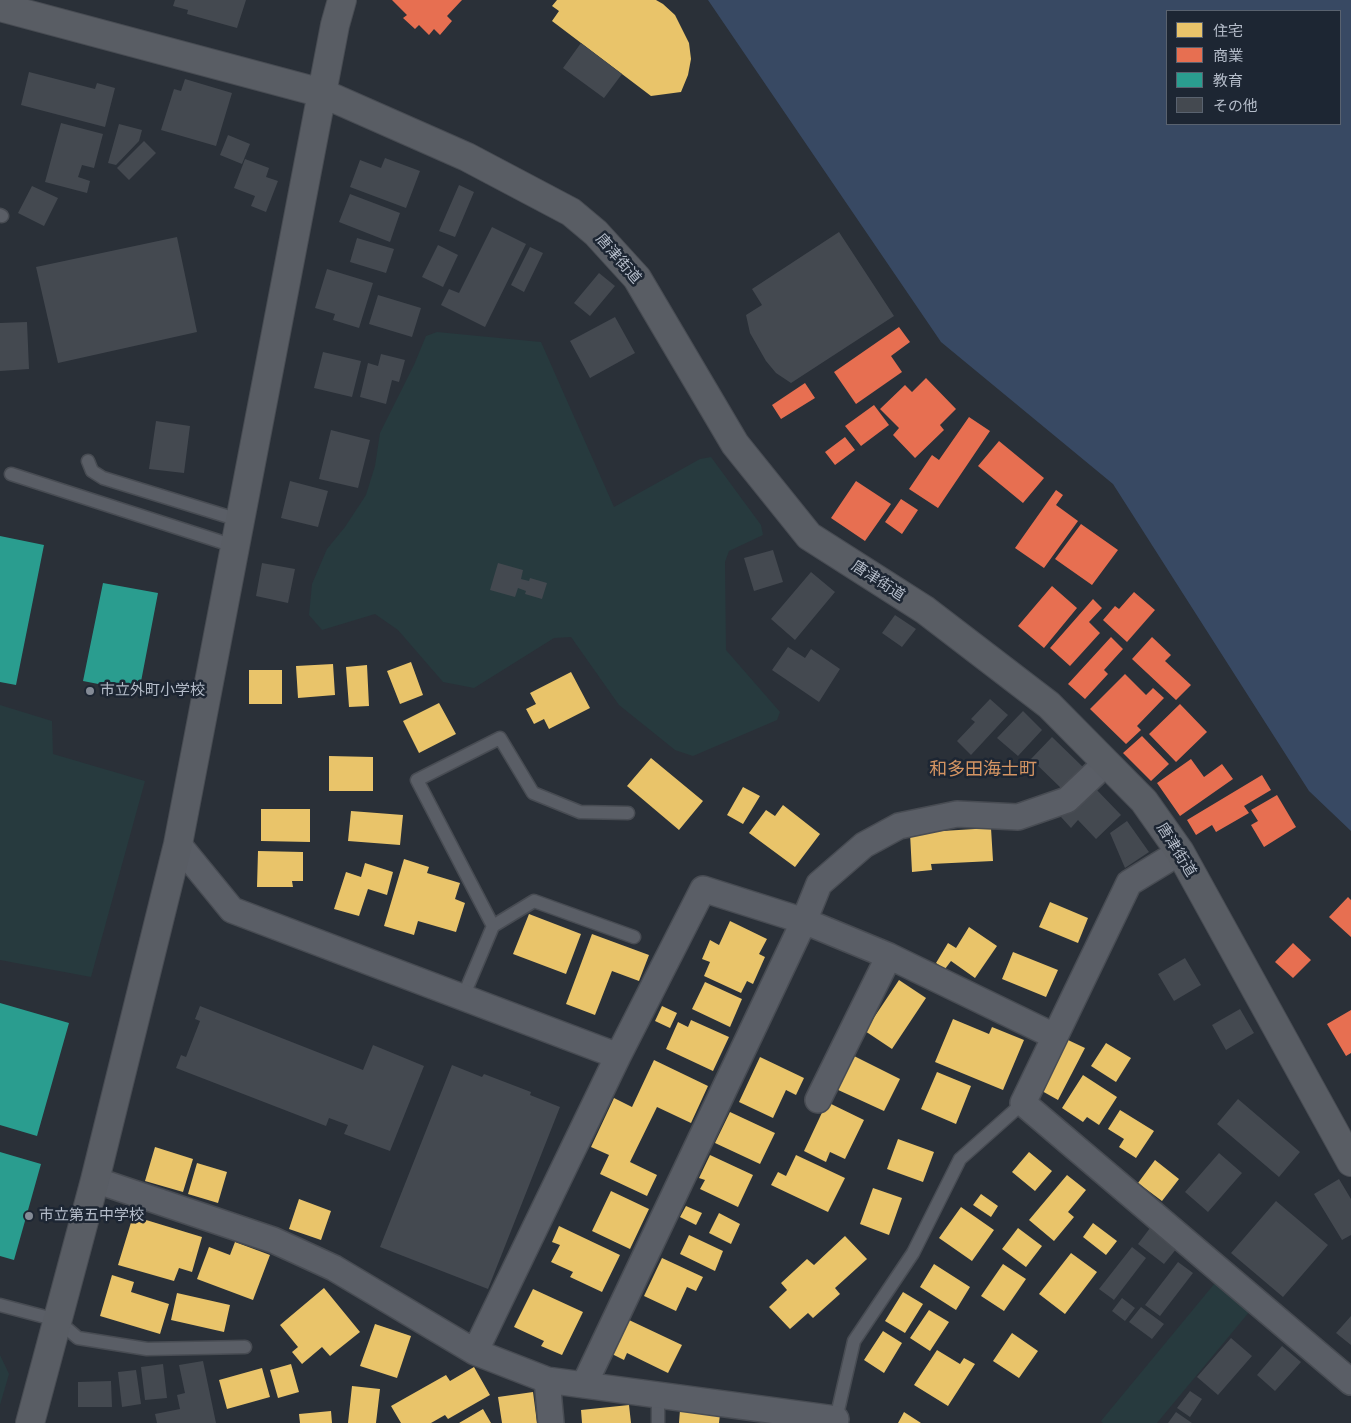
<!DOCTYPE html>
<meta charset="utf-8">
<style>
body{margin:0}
#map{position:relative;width:1351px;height:1423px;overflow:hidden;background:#2a3038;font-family:Arial,"Noto Sans JP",sans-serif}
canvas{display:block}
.legend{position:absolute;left:1166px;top:10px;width:175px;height:115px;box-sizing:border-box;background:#1d2633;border:1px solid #59626f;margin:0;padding:6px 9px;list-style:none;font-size:15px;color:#b4bcc9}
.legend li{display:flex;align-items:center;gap:10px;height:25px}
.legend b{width:25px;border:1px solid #59626f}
</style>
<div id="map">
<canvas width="1351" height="1423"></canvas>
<ul class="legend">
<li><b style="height:14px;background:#e9c46a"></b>住宅</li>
<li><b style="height:14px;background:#e76f51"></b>商業</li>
<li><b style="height:14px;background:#2a9d8f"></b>教育</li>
<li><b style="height:14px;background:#444950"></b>その他</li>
</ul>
</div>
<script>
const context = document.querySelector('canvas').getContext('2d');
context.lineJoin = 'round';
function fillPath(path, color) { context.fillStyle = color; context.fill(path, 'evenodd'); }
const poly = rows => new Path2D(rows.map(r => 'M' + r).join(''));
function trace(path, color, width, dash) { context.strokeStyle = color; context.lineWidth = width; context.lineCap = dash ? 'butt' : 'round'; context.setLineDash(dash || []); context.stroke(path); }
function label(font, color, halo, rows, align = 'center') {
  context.font = font + ' Arial,"Noto Sans JP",sans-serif'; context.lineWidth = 5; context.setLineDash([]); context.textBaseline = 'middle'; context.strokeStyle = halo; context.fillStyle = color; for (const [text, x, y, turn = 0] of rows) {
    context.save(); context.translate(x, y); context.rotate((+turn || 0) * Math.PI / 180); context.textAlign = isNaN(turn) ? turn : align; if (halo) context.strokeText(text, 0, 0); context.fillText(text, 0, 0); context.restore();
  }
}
fillPath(poly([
 [437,332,541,342,614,507,700,459,711,457,761,525,763,535,729,551,725,562,726,650,780,712,777,720,693,756,675,750,619,705,571,637,554,638,474,688,443,682,398,630,375,614,322,630,309,615,312,584,327,549,345,527,366,495,375,466,380,433,414,365,426,336],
 [0,705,52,721,53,754,145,781,91,977,0,960],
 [1215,1283,1250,1311,1157,1423,1103,1423,1101,1421],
 [0,1355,9,1374,0,1405]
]), '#273a3e');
fillPath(poly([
 [708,0,1351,0,1351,831,1309,791,1113,484,941,342],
 [1167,11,1340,11,1340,124,1167,124]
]), '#384963');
fillPath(poly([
 [557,0,656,0,663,4,675,15,689,43,691,59,688,75,681,92,651,96,622,74,552,21,559,11,552,6],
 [411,662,423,695,400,704,387,671],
 [333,664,335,695,298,698,296,666],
 [367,665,369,706,349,707,346,667],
 [249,670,282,670,282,704,249,704],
 [571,672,590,708,549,729,544,719,534,724,526,709,536,704,530,693],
 [439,703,456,734,419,753,403,721],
 [329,756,373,757,373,791,329,791],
 [651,758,703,801,679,830,627,786],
 [743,787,760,796,743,824,727,815],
 [783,805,820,834,795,867,749,833,766,810,775,816],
 [261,809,310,809,310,842,261,841],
 [351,811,403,815,400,845,348,841],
 [991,828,993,861,931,864,932,870,912,872,910,833],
 [258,851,303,852,303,881,292,881,293,887,257,887],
 [404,859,429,867,427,873,460,883,455,899,465,903,456,932,418,921,414,935,384,926],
 [365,863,393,872,387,895,368,889,359,916,334,909,346,872,361,877],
 [1050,902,1088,918,1078,943,1039,927],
 [529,914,581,934,566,974,513,954],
 [730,921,767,939,759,954,765,957,753,984,747,981,741,993,704,976,710,962,702,959,710,940,719,945],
 [969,927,997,946,975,978,951,961,945,969,936,963,948,943,956,948],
 [592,934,649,955,639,981,612,971,595,1015,566,1004],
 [1013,952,1058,970,1046,997,1002,979],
 [899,980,926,998,892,1049,865,1031],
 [705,982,742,999,730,1027,692,1009],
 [662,1006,677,1013,670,1028,655,1021],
 [953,1019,989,1034,992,1027,1024,1040,1003,1090,935,1062],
 [691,1020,729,1037,713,1071,666,1049,678,1022,688,1027],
 [1068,1040,1085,1048,1058,1100,1042,1091],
 [1106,1043,1131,1058,1116,1082,1091,1066],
 [852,1055,900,1079,884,1111,836,1089],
 [760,1057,804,1078,796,1095,786,1090,773,1118,739,1102],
 [654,1060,708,1086,691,1123,657,1107,630,1162,657,1175,647,1196,600,1174,609,1155,591,1147,614,1098,632,1107],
 [937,1072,971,1086,956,1124,921,1109],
 [1083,1075,1117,1097,1099,1125,1087,1117,1083,1122,1062,1108],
 [827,1102,864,1120,845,1159,830,1152,826,1162,804,1151],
 [1120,1110,1154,1131,1136,1158,1119,1147,1124,1139,1108,1129],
 [730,1112,775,1133,760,1164,715,1143],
 [898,1139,934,1152,923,1182,887,1169],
 [155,1147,193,1159,183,1192,145,1181],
 [1029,1152,1052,1171,1035,1191,1012,1172],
 [710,1155,753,1175,738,1207,700,1189,705,1180,699,1178],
 [796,1155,845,1178,828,1212,771,1185,778,1172,786,1176],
 [1155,1160,1179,1179,1162,1201,1138,1183],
 [197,1163,227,1172,218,1203,188,1194],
 [1067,1175,1086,1190,1068,1212,1074,1217,1054,1241,1029,1220],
 [873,1188,902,1198,889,1235,860,1224],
 [611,1191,649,1209,630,1249,592,1231],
 [981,1194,998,1206,991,1217,973,1205],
 [299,1199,331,1211,321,1240,289,1229],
 [686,1206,702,1213,696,1225,680,1217],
 [961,1207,994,1230,972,1261,939,1238],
 [719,1213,740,1224,731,1244,709,1233],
 [133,1216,202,1237,192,1272,179,1268,174,1281,118,1265],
 [1093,1223,1117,1241,1106,1255,1083,1237],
 [559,1226,620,1255,602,1292,570,1277,573,1272,551,1262,560,1245,552,1242],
 [1018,1228,1042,1246,1026,1267,1002,1249],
 [689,1235,723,1251,715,1271,680,1254],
 [845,1236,867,1259,835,1288,840,1294,813,1318,808,1313,790,1329,769,1307,787,1290,781,1283,807,1259,814,1265],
 [235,1242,270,1255,253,1300,197,1279,209,1247,230,1255],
 [1071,1253,1097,1272,1065,1314,1039,1294],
 [662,1258,703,1277,696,1291,687,1287,676,1311,644,1296],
 [934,1264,970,1287,956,1310,920,1287],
 [1003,1264,1026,1279,1004,1311,981,1296],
 [112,1275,134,1282,131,1292,169,1304,160,1334,100,1316],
 [324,1288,360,1332,330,1356,322,1347,302,1364,292,1352,298,1347,280,1325],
 [533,1289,583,1312,562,1355,541,1346,544,1341,514,1327],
 [903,1292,923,1304,905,1333,885,1321],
 [177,1293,230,1305,224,1332,171,1320],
 [929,1310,949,1322,930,1351,910,1338],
 [629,1320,682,1345,668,1373,627,1353,624,1360,612,1354],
 [375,1324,411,1336,397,1378,360,1366],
 [883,1331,902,1343,884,1373,864,1360],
 [1012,1333,1038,1351,1019,1378,993,1361],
 [937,1350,960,1364,964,1358,975,1364,948,1406,914,1385],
 [291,1364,299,1392,278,1398,270,1370],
 [474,1367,490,1395,448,1419,445,1415,431,1423,401,1423,391,1406,446,1375,450,1381],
 [262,1368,270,1397,227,1409,219,1380],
 [352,1386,380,1389,376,1423,348,1423],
 [533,1392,537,1423,502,1423,498,1397],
 [629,1405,631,1423,582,1423,581,1410],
 [483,1409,491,1423,459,1423],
 [680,1410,720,1414,719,1423,679,1423],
 [331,1411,332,1423,300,1423,299,1414],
 [904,1412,921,1423,898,1423]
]), '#e9c46a');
fillPath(poly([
 [392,0,462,0,447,16,452,21,440,35,434,29,429,35,419,25,415,29,403,18,407,15],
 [899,327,910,342,891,356,902,372,856,404,834,372],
 [926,378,956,409,940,425,944,430,915,458,893,435,899,428,880,409,905,385,912,392],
 [805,383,815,398,781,419,772,405],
 [874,405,889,425,861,446,845,426],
 [969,417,990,431,938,508,909,489,932,455,939,460],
 [845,437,855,450,835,465,825,452],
 [999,441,1044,478,1023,503,978,466],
 [856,481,891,504,865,541,831,518],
 [1056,490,1063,495,1056,505,1078,521,1044,568,1015,548],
 [901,499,918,510,902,534,885,522],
 [1081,524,1118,550,1092,585,1055,559],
 [1052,586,1077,608,1044,648,1018,626],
 [1134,592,1155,610,1127,642,1103,620,1115,606,1119,609],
 [1093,599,1102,608,1089,622,1100,633,1070,666,1050,648],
 [1111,637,1123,649,1104,670,1108,674,1085,699,1068,684],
 [1152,637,1171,655,1165,661,1191,685,1176,700,1132,659],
 [1125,674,1146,695,1153,688,1164,698,1137,726,1141,730,1126,744,1090,709],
 [1180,704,1207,732,1176,762,1149,734],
 [1142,736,1169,764,1151,781,1123,753],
 [1191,759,1204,777,1222,764,1233,779,1180,816,1157,783],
 [1262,775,1271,790,1244,806,1249,813,1216,832,1212,825,1196,835,1187,820],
 [1277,795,1296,827,1264,847,1251,825,1258,821,1251,810],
 [1348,897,1351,900,1351,937,1329,917],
 [1293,943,1311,960,1293,978,1275,962],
 [1351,1010,1351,1053,1346,1056,1327,1024]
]), '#e76f51');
fillPath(poly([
 [0,536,44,545,16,685,0,682],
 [103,583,158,593,139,692,83,681],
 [0,1003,69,1023,37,1136,0,1125],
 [0,1152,41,1164,14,1260,0,1256]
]), '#2a9d8f');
fillPath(poly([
 [175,0,246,0,237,28,187,14,188,10,173,6],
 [581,43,622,74,604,98,563,68],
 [29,72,95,89,97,83,115,88,105,127,21,105],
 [185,79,232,93,216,146,161,130,174,89,181,91],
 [61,123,103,134,94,168,82,165,78,177,90,181,87,193,45,182],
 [119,124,142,130,139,141,116,165,108,163],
 [228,135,250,144,242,164,220,155],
 [144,141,156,153,129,180,117,168],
 [385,158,420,171,406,208,350,187,360,160,381,168],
 [245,159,269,168,266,177,278,181,266,212,251,206,255,196,234,188],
 [459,185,474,192,455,237,439,231],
 [32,186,58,198,44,226,18,213],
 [350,194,400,213,390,242,339,222],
 [492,227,526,244,485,327,441,305,449,289,459,293],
 [839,232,894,316,791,383,776,373,766,361,750,333,746,315,762,305,752,289],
 [177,237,197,332,58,363,36,267],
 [357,238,394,249,386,273,350,262],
 [438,245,458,255,443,287,422,277],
 [530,247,543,253,524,292,511,285],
 [327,269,373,283,359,328,333,320,335,314,315,308],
 [599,273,615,286,590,316,574,303],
 [378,295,421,308,412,337,369,324],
 [615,317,635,353,590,378,570,341],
 [27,322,29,369,0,371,0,323],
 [323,352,361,361,352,397,314,388],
 [381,354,405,360,399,382,392,380,386,404,360,397,368,363,378,366],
 [156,421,190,426,184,473,149,469],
 [331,430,370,440,358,488,319,479],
 [290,481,328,491,318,527,281,518],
 [773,550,783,582,754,591,744,558],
 [262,563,295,569,288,603,256,596],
 [498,563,523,570,521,579,529,581,530,578,547,583,542,599,525,594,526,591,518,588,515,597,490,590],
 [811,572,835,592,795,640,771,619],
 [895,615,916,629,902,647,882,633],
 [788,647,805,658,811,649,840,669,819,702,772,670],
 [990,699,1008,715,971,755,957,741,975,722,971,719],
 [1023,711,1042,730,1018,756,997,738],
 [1052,737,1084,768,1063,790,1031,759],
 [1093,786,1121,815,1096,839,1078,820,1071,828,1061,817],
 [1127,821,1149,852,1125,868,1110,833],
 [1185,958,1201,985,1174,1001,1158,974],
 [200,1006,363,1070,373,1045,424,1066,390,1151,344,1134,348,1125,329,1118,326,1126,176,1068,181,1055,186,1057,200,1021,195,1019],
 [1240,1009,1254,1033,1226,1050,1212,1025],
 [452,1065,482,1077,484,1074,531,1092,530,1095,560,1107,488,1289,380,1247],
 [1238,1099,1300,1152,1279,1177,1217,1124],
 [1219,1153,1242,1173,1208,1212,1185,1192],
 [1339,1179,1351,1199,1351,1235,1342,1240,1314,1194],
 [1276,1201,1328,1245,1283,1297,1231,1253],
 [1150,1228,1177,1248,1164,1264,1138,1244],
 [1132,1247,1146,1258,1114,1300,1099,1289],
 [1178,1262,1193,1273,1160,1316,1145,1305],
 [1122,1298,1135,1308,1125,1321,1112,1311],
 [1141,1307,1164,1324,1152,1339,1129,1322],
 [1351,1316,1351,1345,1336,1333],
 [1231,1338,1252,1356,1218,1395,1197,1377],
 [1282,1346,1301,1362,1275,1391,1257,1375],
 [203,1361,216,1423,157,1423,155,1414,180,1409,177,1395,185,1393,179,1365],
 [163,1364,167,1398,145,1400,141,1367],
 [136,1370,141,1404,122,1407,118,1372],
 [111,1381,112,1407,78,1407,78,1382],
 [1190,1391,1202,1399,1190,1417,1177,1408],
 [1176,1412,1192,1423,1168,1423]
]), '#444950');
const lane = poly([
 [0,215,2,216],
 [88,461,92,471,103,478,239,520],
 [11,474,234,546],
 [493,926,534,901,634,937],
 [463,997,493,926,417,780,500,738,533,793,580,812,628,813],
 [0,1305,57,1320,78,1338,147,1349,245,1347],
 [658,1395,658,1423],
 [836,1419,854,1341,913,1253,960,1159,1023,1103]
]);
const street = poly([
 [178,844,232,910,618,1056],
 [1180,852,1129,883,1023,1103,1351,1382],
 [818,1100,889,956],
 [95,1180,273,1240,334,1268,475,1352,547,1380,836,1419,835,1423],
 [475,1352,618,1056,703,889,804,921,889,956,1054,1036],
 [547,1380,551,1423],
 [584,1385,804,921,819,884,864,845,899,826,957,814,1018,817,1067,800,1106,763]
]);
const secondary = poly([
 [0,7,322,93,467,157,571,212,596,233,637,278,735,444,809,536,925,610,1049,705,1144,801,1180,852,1351,1162],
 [30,1423,95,1180,178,844,335,25,342,0]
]);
trace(lane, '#484c53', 15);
trace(street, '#484c53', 28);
trace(secondary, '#484c53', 30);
trace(lane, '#5a5e66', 12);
trace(street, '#5a5e66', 25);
trace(secondary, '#595d64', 28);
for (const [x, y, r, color] of [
 [90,691,5,"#848b96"],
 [29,1216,5,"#848b96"]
]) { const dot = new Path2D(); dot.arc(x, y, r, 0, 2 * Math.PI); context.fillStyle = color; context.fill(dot); trace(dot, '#1d2633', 2); }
label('15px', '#b4bcc9', '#1d2633', [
 ["唐津街道",618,259,49],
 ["唐津街道",878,581,33],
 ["唐津街道",1176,850,58]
]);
label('15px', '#b4bcc9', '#1d2633', [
 ["市立外町小学校",100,691],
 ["市立第五中学校",39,1216]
], 'left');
label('18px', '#d59563', '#1d2633', [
 ["和多田海士町",983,770]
]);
</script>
